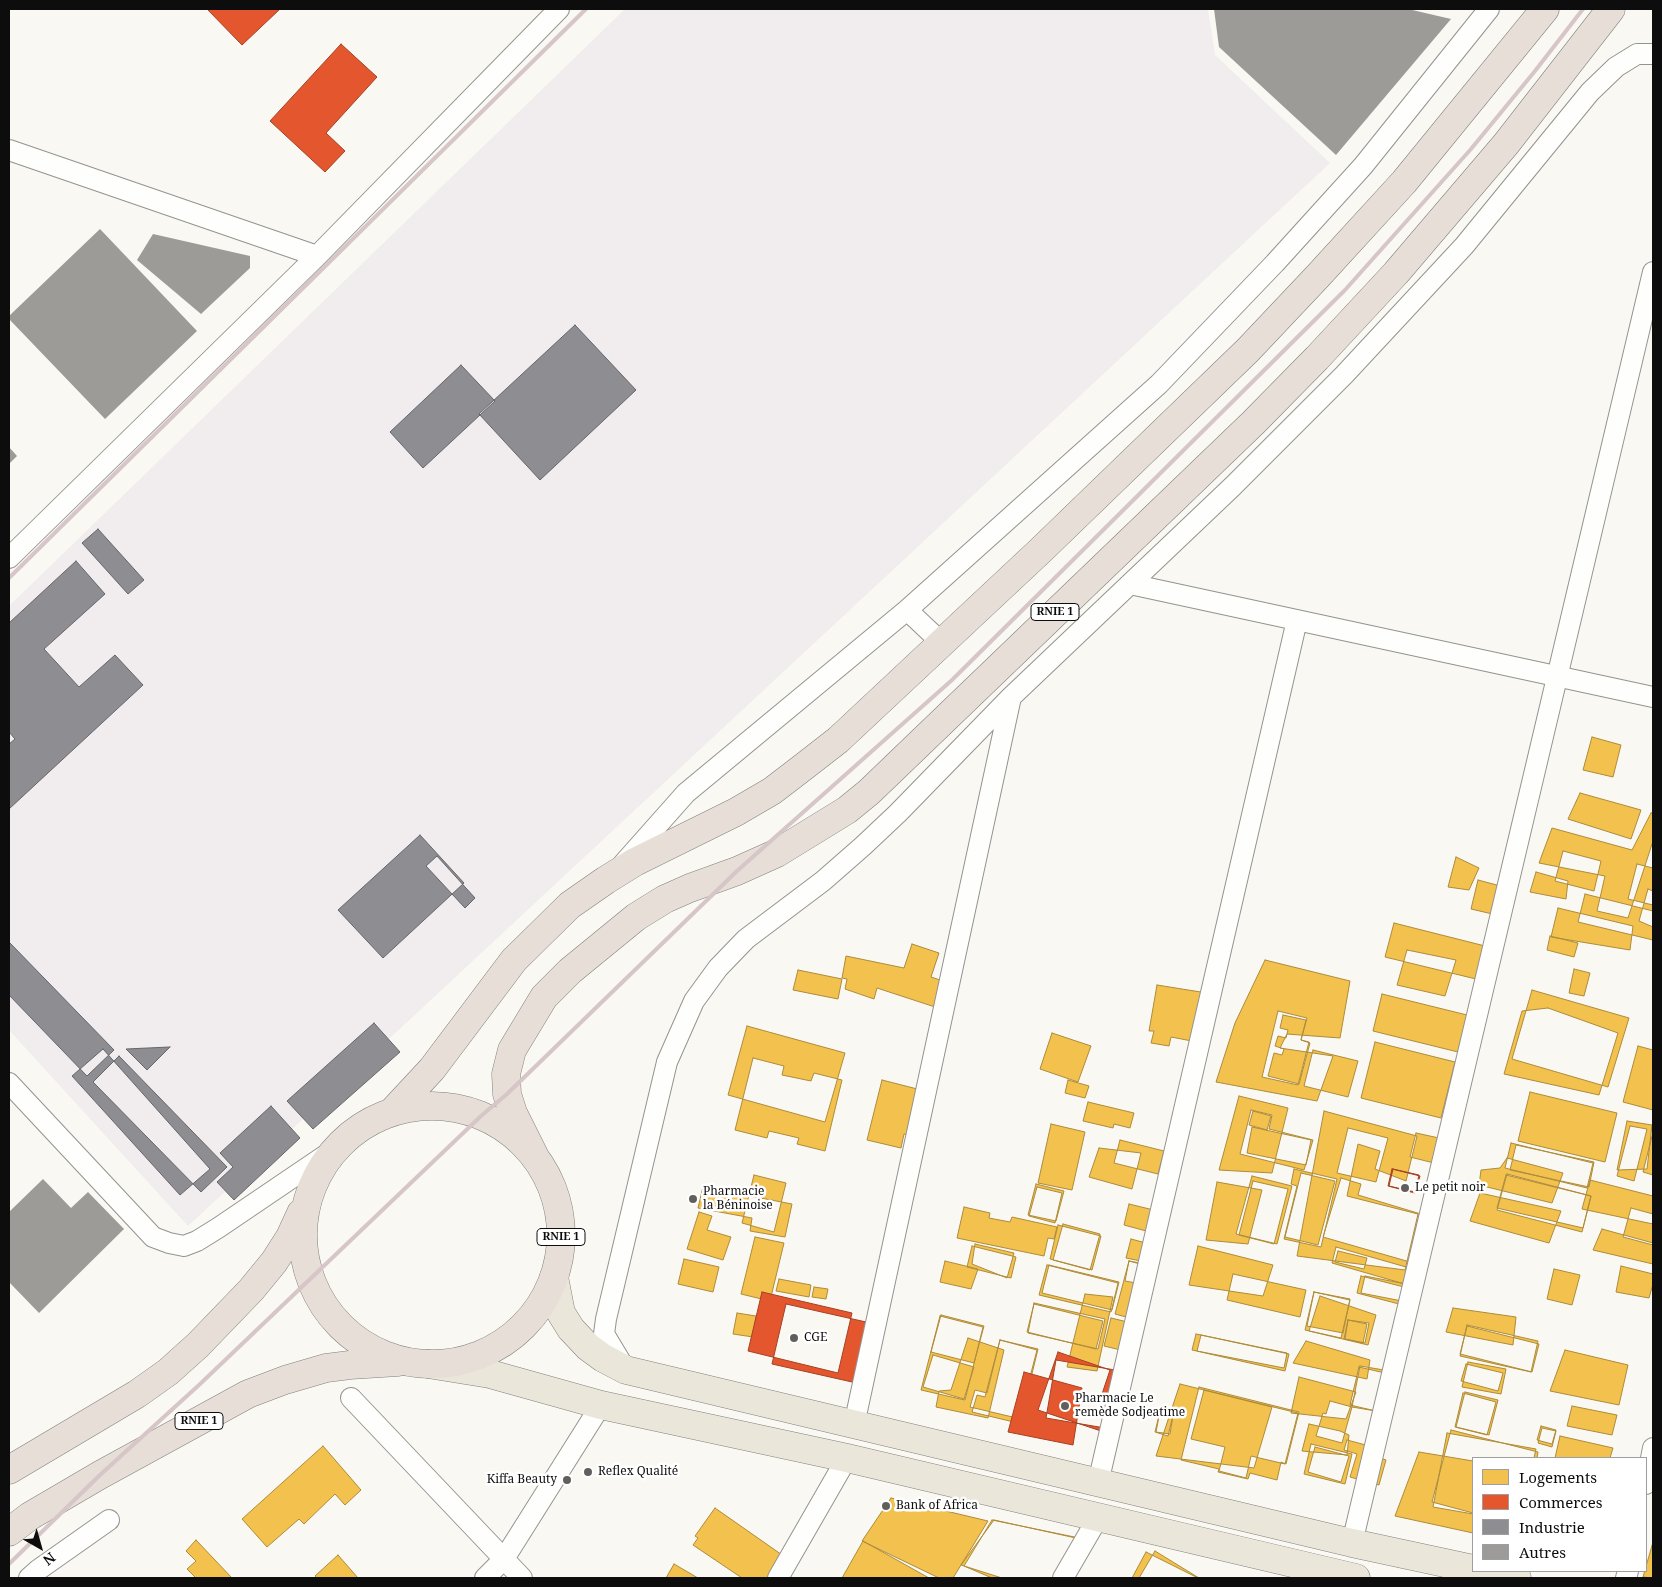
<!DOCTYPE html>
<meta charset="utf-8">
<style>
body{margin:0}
#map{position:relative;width:1662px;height:1587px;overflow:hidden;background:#faf8f2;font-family:"Noto Serif",serif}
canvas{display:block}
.frame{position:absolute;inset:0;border:10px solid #0d0d0d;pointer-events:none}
.legend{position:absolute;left:1472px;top:1457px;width:175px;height:115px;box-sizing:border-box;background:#fff;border:1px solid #9e9e9e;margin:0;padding:6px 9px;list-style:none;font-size:15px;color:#0d0d0d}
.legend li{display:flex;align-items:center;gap:10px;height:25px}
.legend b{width:25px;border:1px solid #9e9e9e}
.north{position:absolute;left:15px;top:1522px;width:50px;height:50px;-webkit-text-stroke:4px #fff;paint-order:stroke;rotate:142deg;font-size:14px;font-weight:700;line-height:20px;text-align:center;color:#0d0d0d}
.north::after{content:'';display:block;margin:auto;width:18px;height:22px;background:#0d0d0d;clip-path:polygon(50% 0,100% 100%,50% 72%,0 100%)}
</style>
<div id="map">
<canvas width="1662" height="1587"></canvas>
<div class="frame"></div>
<ul class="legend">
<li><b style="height:14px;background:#f2c14e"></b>Logements</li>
<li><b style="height:14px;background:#e4572e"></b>Commerces</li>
<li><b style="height:14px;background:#8d8d92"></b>Industrie</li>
<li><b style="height:14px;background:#9d9b98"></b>Autres</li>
</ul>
<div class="north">N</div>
</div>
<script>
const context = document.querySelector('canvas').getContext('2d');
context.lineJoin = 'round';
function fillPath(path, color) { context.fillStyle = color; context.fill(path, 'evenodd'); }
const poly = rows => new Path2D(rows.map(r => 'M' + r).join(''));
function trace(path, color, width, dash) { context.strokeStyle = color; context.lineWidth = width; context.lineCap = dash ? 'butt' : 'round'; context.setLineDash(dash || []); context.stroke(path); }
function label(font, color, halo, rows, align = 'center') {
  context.font = font + ' "Noto Serif",serif'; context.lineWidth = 5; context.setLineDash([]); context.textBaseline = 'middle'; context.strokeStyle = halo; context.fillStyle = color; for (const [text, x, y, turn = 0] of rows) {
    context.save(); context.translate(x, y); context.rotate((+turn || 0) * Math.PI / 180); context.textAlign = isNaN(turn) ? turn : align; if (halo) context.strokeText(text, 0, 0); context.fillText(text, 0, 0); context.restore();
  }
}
fillPath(poly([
 [625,9,1208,9,1215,55,1330,163,188,1226,9,1030,9,606]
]), '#f1ecee');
const homes = poly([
 [1592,737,1621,745,1613,777,1583,770,1592,737],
 [1580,793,1641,810,1631,839,1568,819,1580,793],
 [1651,813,1653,813,1653,841,1628,918,1597,911,1605,876,1539,863,1552,828,1632,850,1651,813],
 [1563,851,1601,861,1594,891,1555,881,1563,851],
 [1456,857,1479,868,1469,890,1448,887,1456,857],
 [1637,864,1653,868,1653,905,1628,899,1637,864],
 [1536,872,1568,881,1566,899,1530,892,1536,872],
 [1478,880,1508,888,1501,916,1471,909,1478,880],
 [1648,889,1653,891,1653,927,1639,921,1648,889],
 [1585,894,1653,911,1653,940,1578,922,1585,894],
 [1558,908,1633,926,1630,950,1551,937,1558,908],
 [1394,923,1485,946,1476,979,1385,957,1394,923],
 [1550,936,1578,943,1574,957,1547,950,1550,936],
 [912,944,939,953,931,977,943,981,935,1007,877,988,874,999,845,989,847,979,842,978,846,956,904,968,912,944],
 [1407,950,1456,960,1445,996,1397,985,1407,950],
 [1265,960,1350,981,1340,1038,1287,1034,1280,1048,1333,1056,1317,1101,1216,1082,1235,1023,1265,960],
 [1574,969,1590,973,1584,996,1569,993,1574,969],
 [798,970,842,979,838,999,793,990,798,970],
 [1157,985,1207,993,1197,1042,1171,1037,1169,1046,1151,1043,1154,1031,1149,1031,1157,985],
 [1532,990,1629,1018,1608,1087,1512,1059,1532,990],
 [1382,994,1467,1015,1458,1052,1373,1031,1382,994],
 [1548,1008,1618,1033,1599,1095,1504,1074,1522,1011,1548,1008],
 [1278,1011,1307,1018,1301,1040,1309,1042,1298,1085,1262,1077,1278,1011],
 [1283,1015,1306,1020,1301,1040,1310,1043,1299,1084,1268,1076,1274,1053,1282,1055,1284,1049,1275,1046,1278,1036,1286,1038,1288,1030,1280,1028,1283,1015],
 [747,1026,845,1053,825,1122,728,1095,747,1026],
 [1052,1033,1091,1046,1078,1082,1040,1069,1052,1033],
 [1375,1042,1455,1062,1441,1118,1361,1098,1375,1042],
 [1638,1046,1653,1050,1653,1110,1623,1102,1638,1046],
 [1313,1050,1358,1061,1348,1097,1304,1086,1313,1050],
 [753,1058,784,1066,782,1075,811,1081,814,1073,842,1080,825,1151,797,1144,799,1138,769,1131,767,1138,735,1130,753,1058],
 [882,1080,929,1092,908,1135,904,1134,901,1148,867,1140,882,1080],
 [1068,1080,1089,1086,1085,1098,1065,1093,1068,1080],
 [1530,1092,1617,1113,1605,1162,1518,1141,1530,1092],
 [1239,1096,1288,1108,1272,1173,1219,1170,1239,1096],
 [1088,1102,1134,1113,1130,1128,1114,1124,1113,1128,1083,1121,1088,1102],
 [1251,1110,1272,1115,1269,1129,1313,1140,1304,1170,1240,1154,1251,1110],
 [1253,1111,1271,1116,1267,1130,1249,1125,1253,1111],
 [1324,1111,1417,1136,1406,1181,1375,1169,1380,1151,1358,1144,1347,1196,1418,1214,1405,1270,1297,1256,1324,1111],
 [1627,1121,1652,1125,1647,1169,1617,1170,1627,1121],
 [1051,1124,1085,1132,1072,1190,1038,1183,1051,1124],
 [1630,1126,1647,1129,1634,1181,1617,1176,1630,1126],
 [1252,1127,1311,1140,1306,1165,1247,1153,1252,1127],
 [1348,1128,1388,1138,1376,1182,1337,1173,1348,1128],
 [1653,1132,1653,1175,1643,1172,1653,1132],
 [1416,1133,1439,1138,1434,1163,1410,1157,1416,1133],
 [1120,1140,1164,1151,1158,1174,1114,1163,1120,1140],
 [1511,1143,1593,1163,1587,1188,1505,1168,1511,1143],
 [1516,1145,1594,1162,1589,1187,1510,1170,1516,1145],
 [1099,1148,1141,1153,1132,1189,1089,1177,1099,1148],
 [1507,1158,1563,1173,1552,1203,1479,1185,1481,1170,1500,1168,1507,1158],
 [1294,1169,1337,1179,1321,1247,1284,1239,1297,1186,1291,1184,1294,1169],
 [1301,1173,1335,1181,1318,1245,1285,1237,1301,1173],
 [1507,1174,1591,1196,1582,1232,1497,1210,1507,1174],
 [754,1175,786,1183,774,1232,742,1223,754,1175],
 [1506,1175,1591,1196,1583,1228,1497,1208,1506,1175],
 [1252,1176,1292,1186,1277,1244,1236,1234,1252,1176],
 [1341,1178,1361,1184,1358,1195,1424,1215,1410,1262,1323,1237,1341,1178],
 [1590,1180,1653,1196,1653,1224,1582,1209,1590,1180],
 [1253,1181,1288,1189,1274,1244,1239,1235,1253,1181],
 [1217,1182,1262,1190,1248,1244,1206,1240,1217,1182],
 [1036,1184,1064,1191,1056,1221,1028,1215,1036,1184],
 [703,1187,792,1204,785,1237,750,1231,752,1218,698,1208,703,1187],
 [1037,1187,1062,1193,1055,1223,1029,1216,1037,1187],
 [1480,1193,1561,1211,1549,1243,1470,1221,1480,1193],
 [1129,1204,1166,1213,1161,1235,1124,1225,1129,1204],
 [964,1207,990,1213,989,1218,1010,1222,1012,1217,1057,1227,1054,1239,1048,1238,1044,1256,957,1238,964,1207],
 [1631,1208,1653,1214,1653,1245,1623,1237,1631,1208],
 [699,1212,712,1216,707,1230,731,1237,723,1260,687,1249,699,1212],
 [1063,1224,1100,1234,1090,1270,1053,1260,1063,1224],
 [1058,1225,1101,1236,1092,1270,1050,1259,1058,1225],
 [1602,1229,1653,1243,1653,1264,1593,1250,1602,1229],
 [755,1237,784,1243,770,1301,741,1294,755,1237],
 [1131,1239,1146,1243,1141,1261,1126,1258,1131,1239],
 [975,1244,1014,1253,1007,1278,972,1264,975,1244],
 [972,1246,1016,1257,1011,1278,967,1267,972,1246],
 [1198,1246,1273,1265,1263,1296,1189,1285,1198,1246],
 [1336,1247,1413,1269,1408,1285,1332,1263,1336,1247],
 [1338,1251,1367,1258,1364,1269,1335,1262,1338,1251],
 [684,1259,719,1267,713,1292,678,1284,684,1259],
 [945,1261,978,1269,971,1289,940,1282,945,1261],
 [1129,1261,1151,1267,1137,1320,1115,1314,1129,1261],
 [1129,1261,1151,1265,1147,1285,1125,1281,1129,1261],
 [1047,1265,1118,1283,1111,1312,1039,1295,1047,1265],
 [1049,1265,1119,1282,1112,1310,1042,1293,1049,1265],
 [1621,1266,1653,1274,1653,1284,1649,1298,1616,1292,1621,1266],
 [1554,1269,1580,1275,1572,1305,1547,1299,1554,1269],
 [1233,1274,1306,1290,1300,1317,1227,1300,1233,1274],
 [1361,1276,1404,1287,1399,1304,1357,1293,1361,1276],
 [1365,1276,1406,1284,1402,1301,1361,1293,1365,1276],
 [779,1279,811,1285,809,1297,776,1291,779,1279],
 [814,1287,828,1289,826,1299,812,1297,814,1287],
 [1314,1292,1350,1300,1341,1338,1305,1330,1314,1292],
 [1314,1292,1350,1299,1343,1333,1307,1326,1314,1292],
 [1085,1294,1113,1297,1097,1371,1067,1367,1085,1294],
 [1320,1296,1376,1315,1368,1345,1309,1331,1320,1296],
 [1034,1303,1105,1319,1098,1349,1028,1333,1034,1303],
 [1034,1304,1103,1321,1096,1349,1027,1332,1034,1304],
 [1453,1308,1516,1317,1513,1345,1446,1332,1453,1308],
 [737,1313,756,1316,753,1337,733,1334,737,1313],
 [941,1315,984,1326,974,1363,931,1352,941,1315],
 [940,1316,983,1327,965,1400,921,1390,940,1316],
 [1111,1318,1136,1324,1129,1352,1104,1346,1111,1318],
 [1348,1320,1367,1324,1363,1343,1344,1339,1348,1320],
 [1348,1320,1369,1323,1365,1343,1345,1339,1348,1320],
 [1467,1325,1538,1341,1531,1372,1460,1356,1467,1325],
 [1467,1326,1539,1344,1532,1372,1460,1354,1467,1326],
 [1196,1334,1289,1354,1285,1371,1192,1350,1196,1334],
 [1201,1335,1287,1353,1284,1368,1197,1351,1201,1335],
 [968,1338,1004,1350,988,1418,936,1407,939,1391,951,1390,968,1338],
 [1000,1340,1037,1350,1018,1423,972,1412,977,1395,985,1397,1000,1340],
 [1000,1340,1038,1349,1021,1419,970,1407,975,1390,987,1393,1000,1340],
 [1306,1341,1370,1360,1367,1379,1293,1363,1306,1341],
 [1565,1350,1628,1365,1619,1405,1550,1391,1565,1350],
 [933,1355,974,1367,964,1399,923,1387,933,1355],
 [1468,1362,1506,1369,1501,1394,1462,1387,1468,1362],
 [1466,1364,1503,1373,1498,1391,1461,1381,1466,1364],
 [1360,1366,1384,1370,1376,1411,1352,1407,1360,1366],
 [1359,1367,1385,1373,1376,1411,1350,1405,1359,1367],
 [1299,1377,1356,1392,1346,1419,1291,1413,1299,1377],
 [1180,1384,1272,1407,1254,1468,1156,1456,1180,1384],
 [1199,1387,1299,1412,1286,1464,1281,1462,1277,1480,1250,1473,1248,1479,1218,1472,1219,1469,1181,1460,1199,1387],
 [1204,1390,1298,1413,1285,1464,1251,1456,1246,1478,1219,1471,1225,1447,1191,1439,1204,1390],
 [1465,1392,1498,1400,1489,1435,1456,1427,1465,1392],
 [1463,1393,1496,1402,1487,1435,1455,1427,1463,1393],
 [1330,1401,1352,1407,1342,1443,1316,1436,1323,1413,1326,1414,1330,1401],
 [1161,1406,1174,1409,1170,1434,1156,1432,1161,1406],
 [1572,1406,1617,1415,1612,1435,1567,1426,1572,1406],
 [1161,1407,1174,1411,1168,1436,1155,1432,1161,1407],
 [1309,1424,1340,1431,1349,1435,1347,1455,1302,1451,1309,1424],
 [1541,1426,1556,1430,1552,1444,1537,1440,1541,1426],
 [1542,1428,1556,1431,1552,1447,1538,1443,1542,1428],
 [1451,1430,1538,1452,1537,1458,1473,1458,1473,1513,1432,1502,1451,1430],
 [1447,1433,1536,1449,1534,1458,1473,1458,1473,1514,1433,1507,1447,1433],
 [1560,1436,1613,1448,1610,1458,1555,1458,1560,1436],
 [1347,1440,1377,1448,1375,1456,1386,1460,1379,1485,1350,1477,1357,1454,1344,1450,1347,1440],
 [1311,1444,1352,1454,1345,1484,1304,1474,1311,1444],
 [323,1446,361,1490,345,1505,335,1494,304,1524,299,1519,267,1547,242,1519,323,1446],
 [1315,1447,1349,1456,1341,1482,1308,1472,1315,1447],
 [1419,1452,1473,1461,1473,1533,1395,1516,1419,1452],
 [891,1498,988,1521,953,1578,939,1578,862,1541,891,1498],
 [715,1508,785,1557,771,1578,742,1578,693,1545,698,1538,695,1536,715,1508],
 [992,1520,1084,1539,1059,1578,992,1578,964,1566,992,1520],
 [994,1520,1085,1540,1065,1578,1002,1578,961,1565,994,1520],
 [196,1540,232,1578,196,1578,187,1569,196,1561,186,1551,196,1540],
 [863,1541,929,1578,842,1578,863,1541],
 [1653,1542,1653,1578,1652,1578,1643,1577,1653,1542],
 [1155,1551,1199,1578,1139,1578,1155,1551],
 [1146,1552,1198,1578,1132,1578,1146,1552],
 [338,1555,358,1578,317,1578,315,1576,338,1555],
 [674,1564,698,1578,666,1578,674,1564]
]);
fillPath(homes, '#f2c14e');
trace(homes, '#ad8b3a', 1);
const shops = poly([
 [207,9,280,9,242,45,207,9],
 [341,44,377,77,326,133,345,151,325,172,270,121,341,44],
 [1392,1169,1420,1176,1415,1193,1388,1186,1392,1169],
 [1393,1169,1419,1175,1415,1192,1389,1186,1393,1169],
 [762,1292,852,1313,838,1373,748,1351,762,1292],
 [786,1304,875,1324,861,1384,772,1364,786,1304],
 [1058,1352,1110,1370,1102,1394,1113,1398,1101,1431,1038,1410,1058,1352],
 [1056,1360,1115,1370,1105,1428,1046,1418,1056,1360],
 [1024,1372,1082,1388,1073,1445,1008,1432,1024,1372]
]);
fillPath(shops, '#e4572e');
trace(shops, '#a44124', 1);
const industry = poly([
 [575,325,636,390,540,480,479,414,575,325],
 [461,365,495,401,423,468,390,432,461,365],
 [98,529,144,580,128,594,82,543,98,529],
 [76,561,105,594,44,649,79,687,115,655,143,685,9,809,9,744,15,739,9,732,9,623,76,561],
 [420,835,464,883,383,958,338,910,420,835],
 [437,856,475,898,465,908,426,866,437,856],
 [9,942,114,1050,87,1076,9,995,9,942],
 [374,1023,400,1052,313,1129,287,1101,374,1023],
 [170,1047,147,1070,126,1049,170,1047],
 [103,1049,210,1169,180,1195,72,1076,103,1049],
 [119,1056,227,1167,201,1192,93,1082,119,1056],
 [271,1106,300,1138,234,1200,217,1182,233,1167,220,1153,271,1106]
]);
fillPath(industry, '#8d8d92');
trace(industry, '#67676a', 1);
fillPath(poly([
 [1214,9,1408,9,1451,19,1336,155,1219,47],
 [100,229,197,331,105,419,9,319,9,316],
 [153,234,250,256,250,268,201,314,137,260],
 [9,447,17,456,9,464],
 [43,1179,71,1208,88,1192,124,1229,39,1313,9,1282,9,1212]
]), '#9d9b98');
const street = poly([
 [9,150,317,256],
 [9,558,317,256,559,9],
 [1130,584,1653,697],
 [907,610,942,643],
 [623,864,686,793,907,610,1159,384,1275,263,1363,166,1489,9],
 [9,1083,153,1237,169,1243,184,1246,197,1241,218,1228,339,1146],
 [625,1369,604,1334,606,1319,667,1062,694,1001,718,968,746,939,823,881,863,846,898,813,1011,697,1233,486,1344,375,1464,246,1590,92,1616,67,1637,54,1653,54],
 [351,1398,522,1578],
 [854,1425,1011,697],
 [1098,1483,1297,620],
 [1646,1484,1653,1448],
 [1352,1543,1653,272],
 [29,1578,38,1570,109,1520],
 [485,1578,504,1559,601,1405],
 [778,1578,847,1458],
 [1063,1578,1099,1516],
 [1626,1578,1628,1571]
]);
const primary = poly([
 [554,1277,561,1313,571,1329,588,1347,603,1358,626,1370,1352,1543,1473,1569],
 [428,1364,490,1374,601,1405,847,1458,1356,1578],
 [1482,1571,1517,1578]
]);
const highway = poly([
 '303 1235a129 129 0 1 1 258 0a129 129 0 1 1-258 0Z',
 [392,1112,432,1069,514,960,570,905,606,880,635,862,736,812,772,791,802,768,838,740,1041,550,1248,350,1317,277,1404,182,1545,9],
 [535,1157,513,1113,507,1094,506,1074,512,1050,544,997,570,971,636,917,665,899,690,888,737,871,777,853,847,810,869,792,1253,423,1317,358,1396,273,1506,144,1611,9],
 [9,1470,137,1394,168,1372,198,1345,251,1290,274,1262,290,1237,301,1213],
 [9,1532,30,1516,100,1475,248,1394,285,1380,326,1368,350,1365,398,1362]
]);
trace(street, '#949390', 22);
trace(primary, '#81807d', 29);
trace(highway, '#81807d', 29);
trace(street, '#fefefd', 20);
trace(primary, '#eae6da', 28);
trace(highway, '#e7ded7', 28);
trace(poly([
 [9,578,586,9],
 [9,1564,100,1475,199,1385,481,1116,507,1094,737,871,952,680,1345,290,1471,149,1535,71,1583,9]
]), '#d6c6c7', 4);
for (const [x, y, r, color] of [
 [1405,1188,5,"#605f5d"],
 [693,1199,5,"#605f5d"],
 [794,1338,5,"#605f5d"],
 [1065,1406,5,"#605f5d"],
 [588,1472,5,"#605f5d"],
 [567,1480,5,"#605f5d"],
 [886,1506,5,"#605f5d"]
]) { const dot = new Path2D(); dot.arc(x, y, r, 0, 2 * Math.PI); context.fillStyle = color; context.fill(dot); trace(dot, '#fff', 2); }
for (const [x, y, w] of [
 [1055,612,48],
 [561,1237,48],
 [199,1421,48]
]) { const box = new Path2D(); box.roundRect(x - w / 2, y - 8.5, w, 17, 4); context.fillStyle = '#fff'; context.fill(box); trace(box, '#0d0d0d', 1); }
label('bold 11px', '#0d0d0d', null, [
 ["RNIE 1",1055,612],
 ["RNIE 1",561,1237],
 ["RNIE 1",199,1421]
]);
label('12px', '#0d0d0d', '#fff', [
 ["Le petit noir",1415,1188],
 ["Pharmacie",703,1192],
 ["la Béninoise",703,1206],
 ["CGE",804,1338],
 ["Pharmacie Le",1075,1399],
 ["remède Sodjeatime",1075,1413],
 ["Reflex Qualité",598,1472],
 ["Kiffa Beauty",557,1480,"right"],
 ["Bank of Africa",896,1506]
], 'left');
</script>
